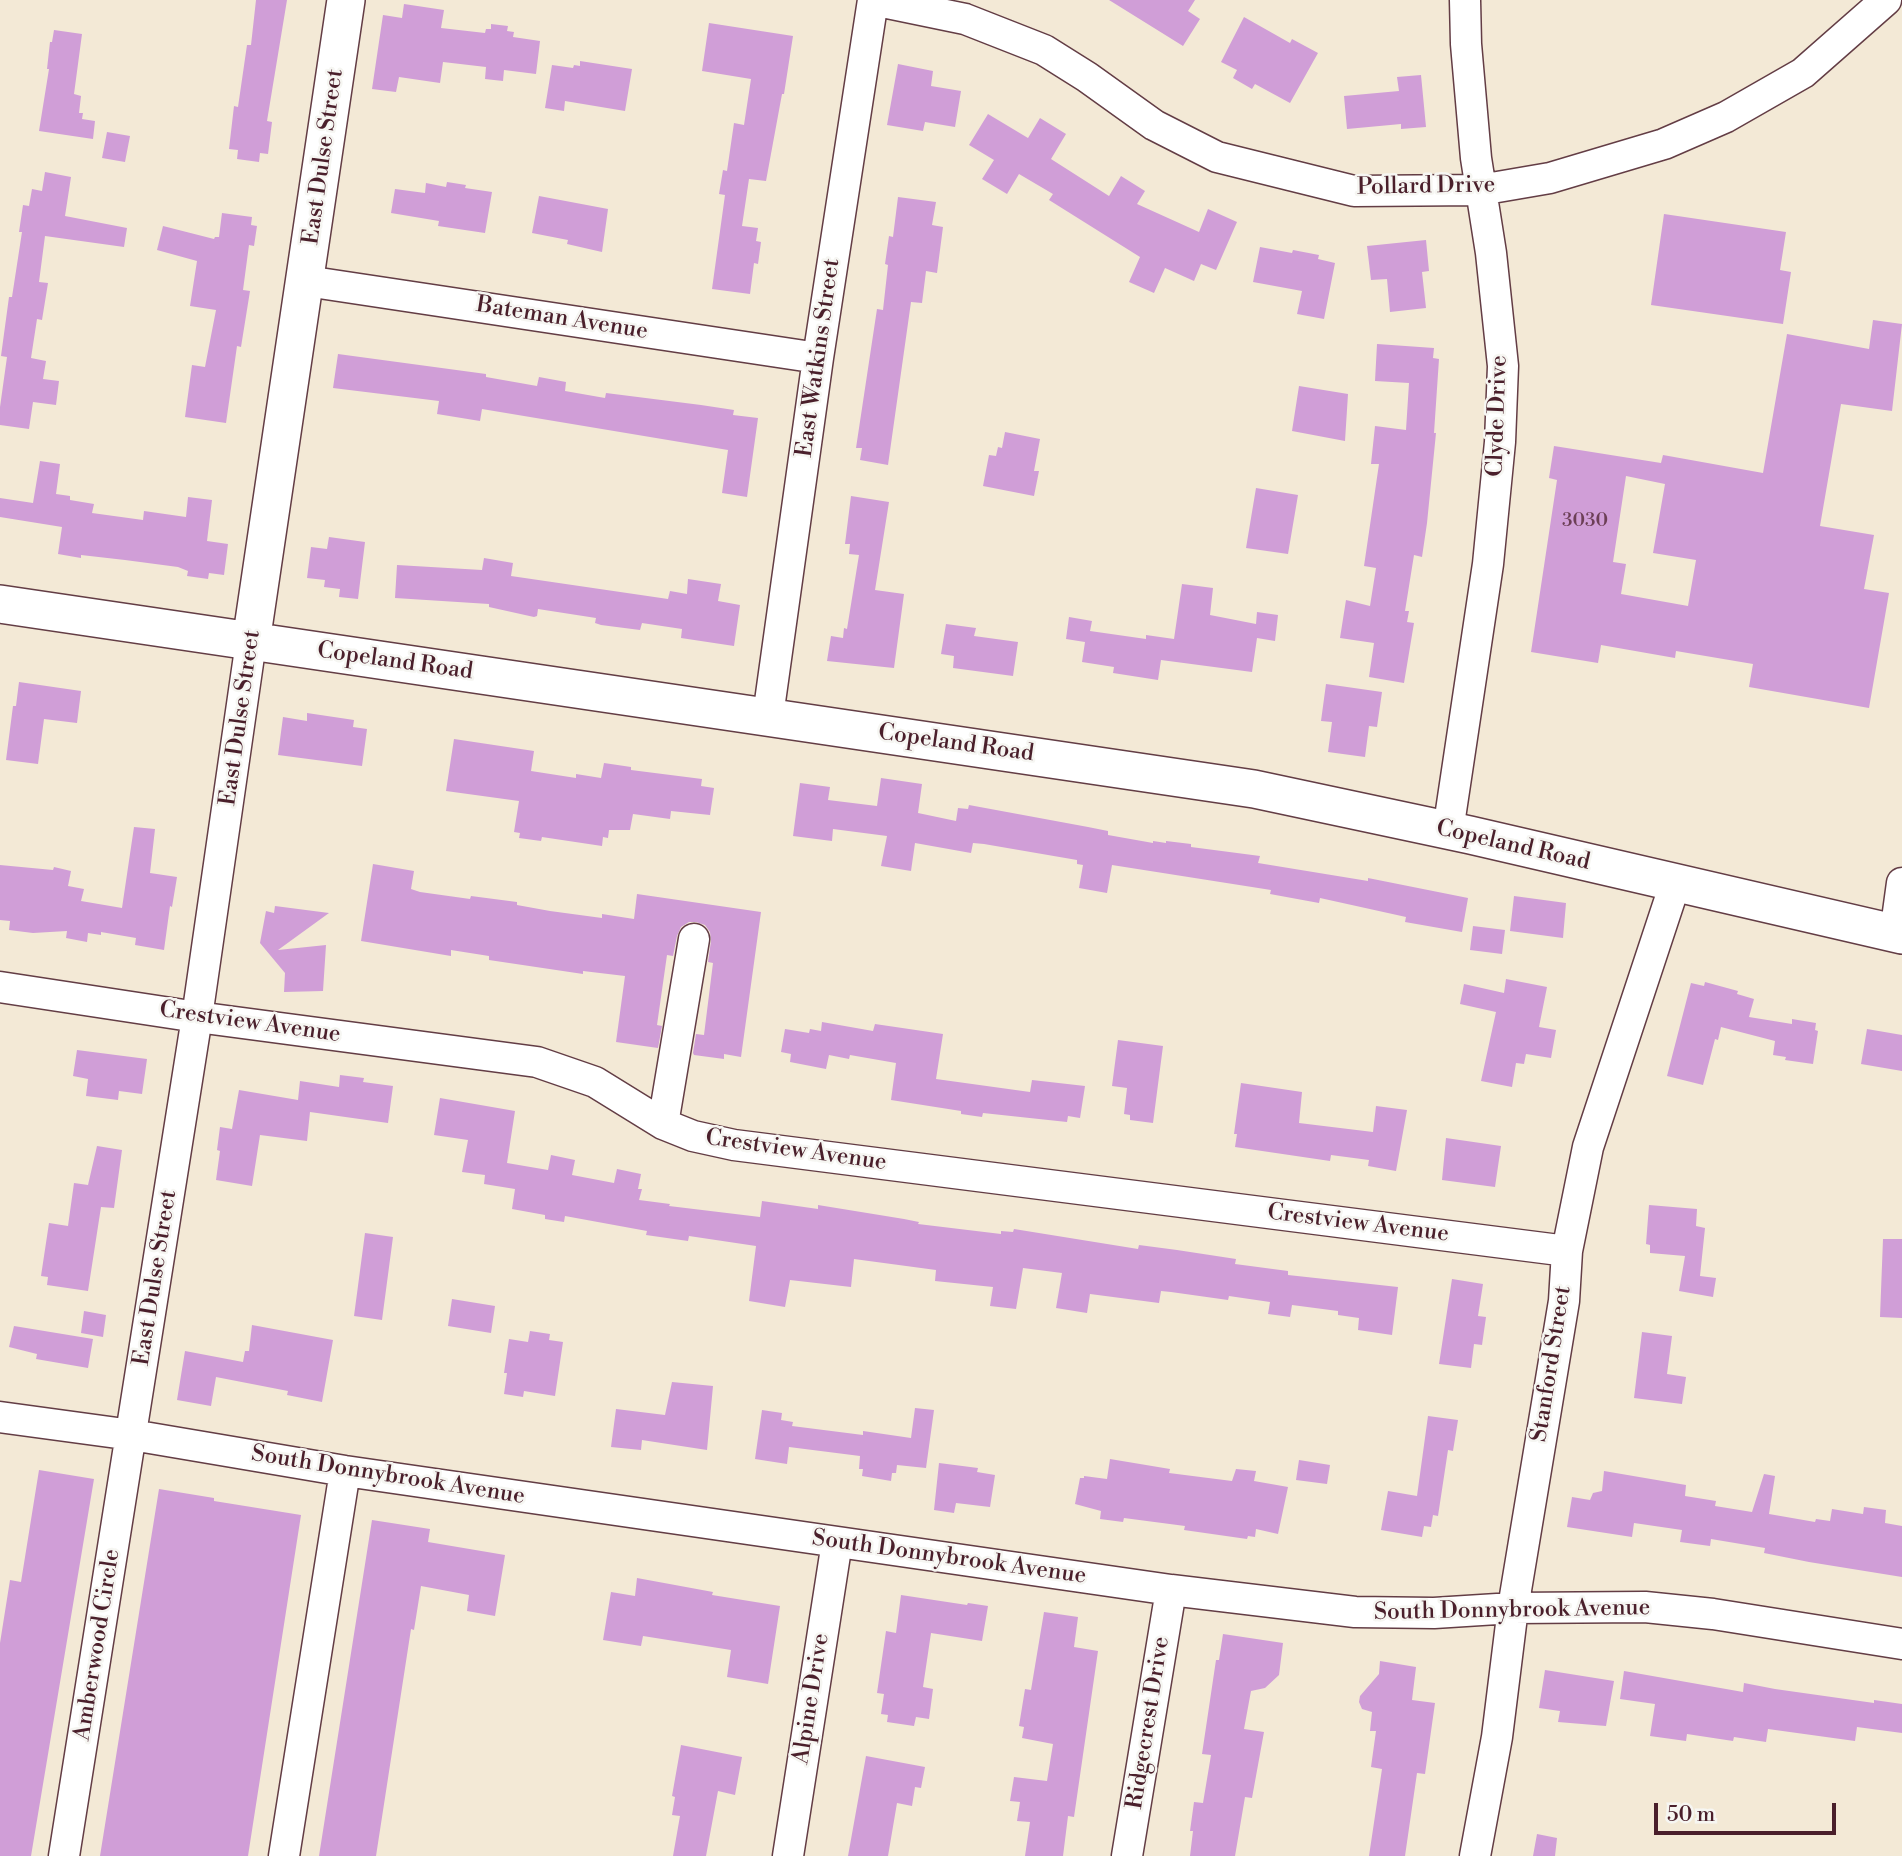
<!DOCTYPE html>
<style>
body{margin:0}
#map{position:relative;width:1902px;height:1856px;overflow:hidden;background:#f3e9d6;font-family:"Libre Bodoni",serif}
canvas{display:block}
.scale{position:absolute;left:1654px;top:1803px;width:182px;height:32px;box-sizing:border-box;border:4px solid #4a1f2b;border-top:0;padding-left:9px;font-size:21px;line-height:24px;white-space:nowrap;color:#4a1f2b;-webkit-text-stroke:5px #f6f6f2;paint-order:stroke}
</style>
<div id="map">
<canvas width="1902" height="1856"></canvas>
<div class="scale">50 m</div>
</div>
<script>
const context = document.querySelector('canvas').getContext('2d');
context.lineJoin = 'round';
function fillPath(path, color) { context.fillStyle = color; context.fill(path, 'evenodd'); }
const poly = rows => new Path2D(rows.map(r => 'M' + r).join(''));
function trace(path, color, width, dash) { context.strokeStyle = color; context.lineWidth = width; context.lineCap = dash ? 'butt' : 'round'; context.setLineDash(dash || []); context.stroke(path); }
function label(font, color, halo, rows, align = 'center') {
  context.font = font + ' "Libre Bodoni",serif'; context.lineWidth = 5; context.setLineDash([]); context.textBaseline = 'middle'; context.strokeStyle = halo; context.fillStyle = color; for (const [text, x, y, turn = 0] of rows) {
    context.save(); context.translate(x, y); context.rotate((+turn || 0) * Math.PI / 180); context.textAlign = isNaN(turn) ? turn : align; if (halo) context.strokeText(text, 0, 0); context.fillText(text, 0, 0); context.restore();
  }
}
fillPath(poly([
 [256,0,287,0,267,121,272,122,268,154,260,153,259,162,237,159,238,150,229,149,234,106,238,107,247,45,251,45],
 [1109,0,1195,0,1188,11,1200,19,1183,46],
 [404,4,444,10,441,28,485,33,486,29,491,29,491,24,508,26,507,31,514,32,513,37,540,41,536,74,504,70,503,81,485,79,486,67,443,62,440,83,399,77,396,92,372,89,383,15,402,18],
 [1244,17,1290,43,1292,39,1318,53,1290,103,1255,84,1252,89,1233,78,1237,70,1221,62],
 [709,23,793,36,784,94,782,94,766,181,749,179,742,226,758,228,756,241,761,242,758,264,754,263,750,294,712,289,725,195,719,194,723,170,727,171,734,123,744,125,751,79,702,71],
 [54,30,82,34,74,94,81,96,79,113,83,113,82,119,95,121,93,139,39,131,49,69,47,69,50,42,52,42],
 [580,61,632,69,625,111,565,101,564,111,545,108,552,65,573,68,574,65,580,66],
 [898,64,933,71,931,86,961,91,955,127,925,122,923,131,887,125],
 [1421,75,1426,127,1401,129,1401,124,1347,129,1344,96,1399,91,1397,77],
 [988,114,1028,138,1040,118,1066,134,1051,159,1109,196,1121,176,1145,191,1137,204,1199,232,1208,209,1237,222,1216,270,1201,264,1194,281,1165,268,1154,293,1129,282,1140,257,1049,200,1053,194,1019,174,1007,194,982,179,994,160,969,145],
 [107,132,130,136,125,162,102,158],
 [45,172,71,177,65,216,127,228,124,247,45,236,39,282,48,283,42,320,37,319,31,358,46,361,43,379,59,381,56,405,33,402,29,429,0,425,0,407,7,357,1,356,9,297,12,297,22,232,19,232,23,205,29,206,32,189,42,191],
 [447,182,466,185,465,188,492,192,485,233,438,226,439,221,391,213,395,189,425,193,426,183,446,187],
 [539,196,608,209,602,252,567,244,568,240,532,233],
 [898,197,936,202,932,225,943,227,937,273,926,271,922,303,911,302,888,465,860,460,862,448,856,448,877,309,883,310,888,265,885,264,889,236,893,237],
 [222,213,252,217,251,225,257,226,254,246,249,245,243,290,250,291,241,347,237,346,226,423,185,417,192,365,205,367,216,310,190,306,197,261,157,250,163,226,214,239,215,237,219,237],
 [1664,214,1786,232,1780,270,1791,272,1783,324,1651,305],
 [1426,240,1429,271,1422,272,1426,308,1390,312,1387,279,1371,280,1367,246],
 [1260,247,1292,253,1293,250,1319,255,1318,259,1335,263,1324,319,1297,314,1302,291,1253,282],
 [1873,320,1902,324,1892,411,1841,404,1820,526,1874,535,1864,589,1889,593,1869,708,1749,687,1753,664,1676,651,1675,658,1601,645,1598,663,1531,652,1557,480,1549,478,1554,446,1661,463,1663,455,1763,473,1787,334,1869,349],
 [1626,476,1665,484,1653,553,1696,560,1688,606,1621,594,1626,564,1613,562],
 [1377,344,1434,348,1433,358,1439,359,1434,433,1436,433,1427,523,1422,557,1414,555,1405,611,1409,611,1407,622,1414,623,1404,683,1369,677,1374,643,1340,638,1346,600,1370,606,1376,568,1364,566,1379,464,1371,464,1375,426,1406,430,1409,383,1375,381],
 [338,354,486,374,486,377,537,386,539,377,566,382,565,391,605,398,606,393,701,405,734,410,733,415,758,418,747,497,722,493,728,450,482,409,480,421,437,414,439,401,333,388],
 [1299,386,1348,394,1345,441,1292,431],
 [1005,432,1040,439,1034,471,1039,471,1034,496,983,486,989,455,996,456,998,447,1002,448],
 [40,461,60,464,56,494,70,496,70,500,94,504,92,513,143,520,144,511,186,517,188,497,212,500,207,541,228,544,224,575,209,573,208,579,187,576,188,571,178,567,125,560,81,555,81,558,58,554,62,527,0,517,0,498,33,503],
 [1256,488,1298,495,1288,554,1246,548],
 [851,496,889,502,875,590,904,594,894,668,827,661,831,636,843,638,844,628,847,629,859,555,849,554,850,544,845,544],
 [329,537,365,542,358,599,339,597,340,589,324,587,325,580,307,578,311,547,327,549],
 [484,558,513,563,511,576,668,599,670,591,687,594,688,579,721,584,718,601,740,605,734,646,681,638,682,629,642,623,640,630,601,625,595,623,596,618,538,609,537,616,534,617,489,607,489,604,395,598,397,565,482,570],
 [1182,584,1213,588,1210,615,1256,624,1257,612,1278,615,1275,641,1257,638,1252,672,1161,660,1158,680,1113,673,1114,667,1082,662,1085,642,1066,639,1069,617,1092,621,1090,631,1146,639,1146,635,1174,639],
 [946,624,976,628,974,636,1018,642,1013,676,953,668,954,656,941,654],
 [19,682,81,691,77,723,44,719,38,764,6,760,13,706,16,706],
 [1326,684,1382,692,1377,727,1369,726,1365,757,1328,752,1332,722,1321,721],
 [307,713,354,720,353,727,367,729,362,766,278,755,283,717,307,721],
 [454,739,534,751,531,771,576,778,576,774,601,778,604,763,631,767,631,770,702,779,701,786,714,788,710,815,671,811,670,819,633,814,630,830,609,830,608,838,603,837,602,846,542,837,541,841,519,838,520,833,514,832,519,801,446,791],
 [881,778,922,784,918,813,956,821,958,808,968,809,969,805,1088,827,1108,831,1108,835,1153,843,1153,841,1166,843,1166,841,1191,844,1191,847,1260,856,1258,863,1368,881,1368,878,1468,898,1462,932,1405,922,1406,917,1320,898,1319,903,1270,894,1271,890,1112,865,1107,893,1079,888,1083,865,1077,864,1077,860,984,844,973,843,971,853,915,843,911,871,881,866,887,836,833,829,832,841,793,836,800,783,830,787,828,800,877,806],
 [134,827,155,829,150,873,177,877,172,907,170,906,164,950,135,945,136,938,101,932,101,935,88,933,87,942,66,938,67,931,33,933,9,930,10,921,0,920,0,865,53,870,54,867,71,871,68,886,84,889,81,901,122,908],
 [373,864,414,871,411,889,420,892,470,899,471,896,517,902,517,905,550,911,602,918,602,914,634,919,637,894,761,912,741,1057,724,1054,724,1059,694,1055,693,1053,696,1034,704,1035,713,963,708,962,711,941,710,932,705,925,696,922,689,922,681,927,677,936,673,956,667,955,657,1025,662,1026,658,1048,616,1042,625,976,583,971,583,974,489,960,489,956,451,950,451,956,361,941],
 [1514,896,1566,903,1563,938,1510,931],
 [275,906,329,913,278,950,326,945,323,991,284,992,285,973,260,943,266,911,274,913],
 [1473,926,1505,930,1502,954,1470,950],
 [1506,979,1547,987,1539,1027,1556,1030,1551,1058,1526,1054,1524,1064,1516,1063,1512,1087,1481,1081,1496,1012,1460,1004,1464,984,1504,993],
 [1705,982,1738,991,1737,994,1754,999,1749,1017,1792,1024,1792,1019,1816,1023,1815,1030,1818,1031,1813,1064,1785,1060,1786,1057,1773,1055,1775,1041,1721,1027,1718,1040,1715,1039,1703,1085,1667,1076,1691,983,1704,986],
 [822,1022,873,1031,875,1024,943,1034,936,1079,1030,1092,1032,1080,1085,1086,1080,1118,1068,1116,1067,1122,983,1113,982,1117,961,1114,961,1111,891,1100,896,1063,850,1055,849,1059,829,1055,826,1069,790,1062,791,1054,781,1052,785,1029,809,1033,810,1029,821,1031],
 [1867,1029,1902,1035,1902,1071,1861,1064],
 [1118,1040,1163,1046,1153,1123,1130,1120,1130,1115,1124,1114,1127,1088,1112,1086],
 [77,1050,147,1059,142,1094,119,1091,118,1100,86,1096,88,1079,73,1076],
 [340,1075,364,1078,363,1082,393,1086,388,1123,310,1112,307,1141,260,1135,252,1186,216,1180,220,1151,217,1150,220,1127,232,1129,239,1090,298,1100,300,1081,339,1087],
 [1241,1083,1302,1092,1299,1123,1373,1132,1376,1106,1407,1110,1396,1171,1368,1166,1369,1160,1331,1155,1330,1161,1235,1147,1237,1134,1234,1134],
 [440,1098,515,1111,507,1163,548,1170,551,1155,575,1160,572,1175,614,1183,617,1169,641,1174,638,1189,642,1189,639,1200,670,1204,669,1206,760,1217,762,1201,818,1209,818,1205,904,1219,919,1222,918,1224,1001,1234,1001,1231,1013,1232,1014,1229,1138,1249,1139,1245,1177,1250,1236,1259,1235,1264,1288,1271,1288,1275,1398,1287,1392,1335,1358,1330,1359,1318,1338,1315,1338,1311,1292,1305,1290,1317,1268,1314,1270,1302,1229,1296,1228,1300,1171,1292,1161,1291,1159,1303,1090,1294,1087,1313,1056,1308,1062,1273,1023,1268,1016,1309,990,1306,993,1287,935,1281,936,1270,854,1259,851,1287,790,1280,785,1307,749,1301,756,1246,689,1236,688,1241,646,1235,647,1231,565,1216,564,1222,545,1219,545,1215,512,1209,515,1189,484,1184,485,1175,462,1172,468,1140,434,1135],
 [1446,1138,1501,1146,1495,1187,1442,1180],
 [97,1146,122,1150,114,1208,101,1207,88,1291,47,1285,48,1277,41,1276,49,1223,68,1226,74,1183,88,1185],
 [1649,1205,1697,1209,1696,1226,1705,1228,1700,1276,1716,1278,1713,1297,1679,1291,1685,1256,1650,1253,1650,1245,1646,1244],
 [365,1233,393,1237,382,1320,354,1316],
 [1883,1239,1902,1239,1902,1318,1880,1317],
 [1452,1279,1483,1284,1478,1316,1486,1317,1482,1345,1474,1344,1471,1368,1439,1364],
 [452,1299,495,1306,491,1333,448,1326],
 [84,1311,106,1315,103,1337,81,1333],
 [252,1325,333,1340,322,1402,287,1395,288,1391,216,1377,211,1406,177,1400,185,1351,243,1362,245,1351,249,1351],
 [14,1326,93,1339,88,1368,36,1359,37,1354,9,1347],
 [530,1331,550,1334,549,1340,563,1342,555,1396,524,1391,523,1397,504,1394,507,1373,504,1373,509,1339,528,1342],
 [1642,1332,1672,1336,1667,1374,1686,1377,1682,1404,1634,1398],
 [672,1382,713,1386,707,1450,642,1440,641,1450,611,1447,616,1409,665,1415],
 [915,1408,934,1410,926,1468,897,1465,896,1473,892,1473,891,1481,862,1476,863,1469,859,1469,860,1456,789,1447,787,1464,755,1459,762,1410,782,1413,781,1420,793,1422,792,1426,863,1435,863,1431,911,1438],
 [1428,1416,1458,1420,1453,1451,1448,1450,1438,1516,1433,1515,1431,1527,1424,1526,1422,1537,1381,1530,1388,1491,1417,1496],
 [1110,1459,1170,1469,1169,1473,1232,1481,1236,1469,1256,1471,1254,1481,1288,1487,1278,1534,1256,1529,1255,1537,1248,1536,1247,1539,1184,1530,1185,1526,1124,1518,1123,1522,1100,1519,1101,1511,1075,1504,1080,1478,1084,1478,1084,1476,1107,1479],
 [1299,1460,1330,1465,1327,1484,1296,1480],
 [939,1463,978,1468,977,1472,995,1475,990,1507,956,1503,954,1513,934,1510],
 [39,1470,94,1479,31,1856,0,1856,0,1643,10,1580,21,1582],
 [1604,1471,1686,1485,1685,1496,1716,1501,1715,1506,1752,1512,1764,1474,1775,1476,1769,1514,1815,1522,1816,1519,1830,1521,1832,1509,1863,1514,1864,1507,1886,1510,1885,1523,1902,1526,1902,1577,1809,1562,1764,1553,1765,1548,1711,1539,1710,1546,1680,1542,1682,1530,1634,1523,1632,1537,1567,1527,1572,1497,1590,1500,1593,1493,1602,1491],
 [159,1489,214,1498,214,1501,301,1515,248,1856,100,1856],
 [372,1520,430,1529,428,1542,505,1555,495,1616,467,1611,469,1595,421,1586,414,1630,411,1629,376,1856,319,1856],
 [637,1578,713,1592,712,1595,780,1606,768,1684,727,1677,731,1650,643,1636,641,1646,603,1640,611,1592,635,1596],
 [901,1595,967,1605,968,1603,988,1606,982,1641,931,1633,923,1687,933,1689,929,1719,916,1717,914,1726,887,1722,888,1715,881,1714,884,1694,877,1693,886,1631,896,1633],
 [1044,1612,1078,1617,1074,1647,1098,1651,1074,1817,1068,1816,1063,1856,1025,1856,1030,1822,1017,1821,1020,1802,1010,1801,1014,1777,1047,1781,1053,1744,1022,1738,1024,1727,1019,1726,1025,1689,1031,1690],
 [1223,1634,1283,1643,1279,1675,1265,1688,1251,1691,1244,1729,1264,1732,1252,1798,1245,1797,1235,1856,1190,1856,1193,1831,1190,1831,1194,1802,1203,1803,1211,1755,1202,1754,1216,1660,1219,1660],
 [1380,1661,1416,1667,1412,1700,1435,1703,1425,1774,1417,1773,1405,1856,1369,1856,1382,1769,1371,1767,1376,1731,1370,1731,1372,1712,1362,1709,1359,1702,1360,1696,1379,1674],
 [1545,1670,1614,1681,1606,1726,1558,1722,1560,1711,1539,1708],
 [1624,1671,1743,1692,1744,1683,1775,1689,1874,1703,1874,1700,1902,1704,1902,1733,1857,1727,1855,1741,1768,1729,1766,1742,1734,1737,1733,1741,1687,1734,1686,1741,1650,1736,1655,1704,1620,1699],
 [681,1745,742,1757,735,1795,718,1791,706,1856,673,1856,680,1816,672,1815,675,1797,672,1796],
 [866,1756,925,1767,921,1788,915,1787,912,1806,897,1803,888,1856,848,1856],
 [1537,1834,1557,1838,1555,1856,1533,1856]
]), '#d09ed7');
const minor = poly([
 [873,0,965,19,1044,50,1087,77,1154,125,1217,157,1354,191,1480,190,1550,178,1664,144,1726,117,1803,73,1886,0],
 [306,281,818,358],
 [768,716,818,358,873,0],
 [1448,831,1488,564,1500,442,1503,366,1491,253,1476,158,1466,44,1465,0],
 [1895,934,1902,883],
 [0,987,197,1017,537,1062,595,1082,663,1124,693,1136,734,1145,1567,1251],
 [663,1124,694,939],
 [0,1417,132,1435,345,1471,1171,1590,1355,1612,1434,1613,1513,1608,1645,1607,1713,1614,1902,1644],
 [64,1856,197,1017,251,642],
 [284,1856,345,1471],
 [788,1856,837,1542],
 [1127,1856,1171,1590],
 [1475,1856,1497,1737,1513,1608,1564,1301,1567,1251,1588,1147,1675,884]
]);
const tertiary = poly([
 [0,604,1254,789,1470,835,1902,935],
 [251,642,346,0]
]);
trace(minor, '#633d45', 33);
trace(tertiary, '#633d45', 40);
trace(minor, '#fff', 30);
trace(tertiary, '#fff', 37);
label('19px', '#6c3f56', null, [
 ["3030",1585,521]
]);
label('23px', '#4a1f2b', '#f6f6f2', [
 ["East Dulse Street",324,157,-82],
 ["Pollard Drive",1426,187,-1],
 ["Bateman Avenue",562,319,9],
 ["East Watkins Street",819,358,-82],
 ["Clyde Drive",1498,416,-88],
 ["Copeland Road",395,662,8],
 ["East Dulse Street",241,718,-82],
 ["Copeland Road",956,744,8],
 ["Copeland Road",1513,846,13],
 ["Crestview Avenue",250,1023,8],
 ["Crestview Avenue",796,1151,8],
 ["Crestview Avenue",1358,1224,7],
 ["East Dulse Street",156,1278,-81],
 ["Stanford Street",1552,1364,-81],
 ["South Donnybrook Avenue",388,1476,9],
 ["South Donnybrook Avenue",949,1558,8],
 ["South Donnybrook Avenue",1512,1611,-1],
 ["Amberwood Circle",98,1645,-81],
 ["Alpine Drive",812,1699,-81],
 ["Ridgecrest Drive",1149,1723,-81]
]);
</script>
